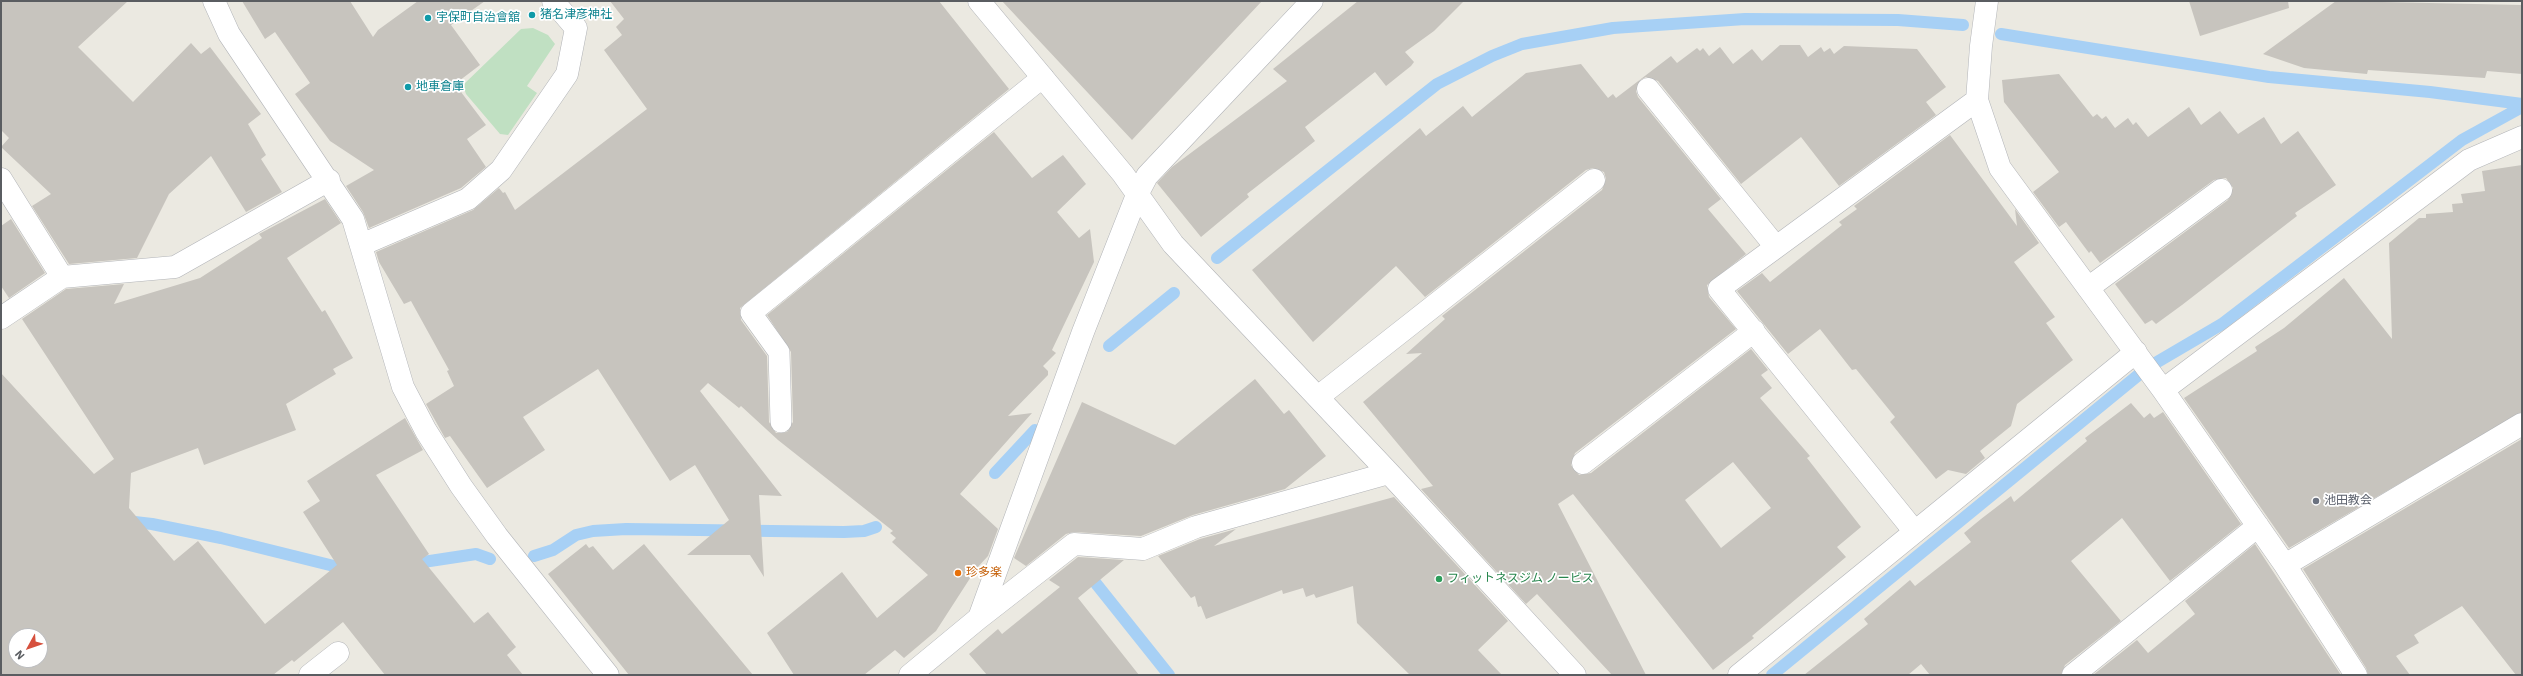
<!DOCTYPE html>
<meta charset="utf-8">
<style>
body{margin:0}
#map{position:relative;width:2523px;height:676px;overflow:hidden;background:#ebe9e1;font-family:"IBM Plex Sans",sans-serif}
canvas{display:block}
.frame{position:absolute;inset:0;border:2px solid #5a5d61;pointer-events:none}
.north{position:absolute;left:8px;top:628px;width:40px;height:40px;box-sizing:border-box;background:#fff;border:1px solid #bdbec0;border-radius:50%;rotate:230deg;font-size:11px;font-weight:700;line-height:16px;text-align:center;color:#5a5d61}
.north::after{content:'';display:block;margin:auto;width:14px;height:18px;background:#d6503d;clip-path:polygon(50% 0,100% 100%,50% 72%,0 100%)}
</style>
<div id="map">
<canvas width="2523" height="676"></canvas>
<div class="frame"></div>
<div class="north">N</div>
</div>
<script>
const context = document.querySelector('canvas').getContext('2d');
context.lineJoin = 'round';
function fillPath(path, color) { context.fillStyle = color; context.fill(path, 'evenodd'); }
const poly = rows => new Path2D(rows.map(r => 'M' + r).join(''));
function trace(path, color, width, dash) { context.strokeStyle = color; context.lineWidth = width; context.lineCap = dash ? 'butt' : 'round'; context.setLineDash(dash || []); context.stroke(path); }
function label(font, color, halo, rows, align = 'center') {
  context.font = font + ' "IBM Plex Sans","Noto Sans JP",sans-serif'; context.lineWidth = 3.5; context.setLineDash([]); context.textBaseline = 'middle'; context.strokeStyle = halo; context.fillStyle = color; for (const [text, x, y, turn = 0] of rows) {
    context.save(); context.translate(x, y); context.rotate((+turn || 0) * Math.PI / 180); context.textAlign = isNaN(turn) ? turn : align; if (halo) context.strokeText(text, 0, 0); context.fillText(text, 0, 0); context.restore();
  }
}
fillPath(poly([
 [533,28,548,35,555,44,527,86,537,93,508,135,500,134,466,94,463,85,521,29]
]), '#c0e0c2');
trace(poly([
 [2001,34,2269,77,2430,92,2522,104],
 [1217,258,1437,84,1492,56,1522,44,1613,28,1745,19,1898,20,1963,25],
 [1109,346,1174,293],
 [995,473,1035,430],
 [126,521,152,524,221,538,350,570],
 [534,556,553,550,576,535,593,531,626,529,844,532,864,531,876,527],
 [410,564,476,554,490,559],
 [1086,571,1169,675],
 [1772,675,2147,368,2222,324,2462,140,2522,107]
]), '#a7d0f5', 12);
fillPath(poly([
 [1,1,128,1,78,47,133,102,191,43,201,54,210,47,261,114,248,124,266,155,261,159,282,192,246,212,211,156,169,194,137,258,69,264,32,206,51,194,1,147,9,138,1,130],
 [242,1,350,1,373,37,378,30,418,1,485,1,451,25,480,65,455,84,486,125,467,139,486,167,461,188,369,228,363,212,346,186,374,170,330,141,295,94,310,83,275,32,265,39],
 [610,1,939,1,1009,89,740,308,741,320,767,356,769,422,776,433,787,432,793,422,791,352,767,315,994,132,1032,178,1063,155,1086,184,1057,212,1079,238,1090,229,1094,262,1052,350,1056,353,1043,366,1048,371,1048,375,1008,416,1032,413,960,494,998,529,988,556,976,569,936,631,904,658,895,650,864,675,794,675,767,633,842,572,877,618,928,575,892,542,896,538,890,533,893,531,778,440,741,406,739,408,708,383,700,391,782,496,759,495,764,577,750,555,687,555,729,520,695,465,670,481,598,369,523,417,545,450,487,488,450,436,445,438,426,404,454,386,447,371,449,370,411,301,404,304,379,262,376,252,473,210,499,188,503,193,505,192,515,210,647,109,604,50,622,35,616,27,624,19],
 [1002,1,1262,1,1132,140],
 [1358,1,1464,1,1434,31,1405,52,1414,62,1411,66,1386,86,1375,72,1305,127,1315,141,1247,194,1249,197,1201,237,1157,183,1172,167,1287,81,1273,69],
 [2189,1,2288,1,2289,8,2200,36],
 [2336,1,2522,5,2522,74,2487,71,2485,78,2368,70,2367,74,2304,68,2263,54],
 [1780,45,1800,45,1808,57,1821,47,1824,52,1830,48,1834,54,1844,46,1917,49,1946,87,1926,102,1936,115,1839,186,1801,137,1741,184,1658,81,1646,77,1640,80,1636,91,1638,97,1721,199,1708,209,1746,254,1707,285,1709,297,1736,329,1575,453,1571,465,1579,475,1591,473,1751,349,1768,370,1761,375,1772,388,1760,398,1810,456,1807,458,1861,527,1837,547,1846,557,1752,636,1754,638,1713,670,1573,494,1558,504,1646,675,1612,675,1537,594,1526,604,1421,489,1433,486,1363,402,1422,353,1406,354,1445,319,1442,316,1602,190,1606,179,1604,172,1593,168,1586,170,1425,297,1396,266,1313,342,1252,270,1420,128,1426,136,1463,106,1472,117,1526,73,1581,64,1608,98,1613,94,1616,98,1671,56,1677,63,1697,48,1700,51,1703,48,1709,56,1720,47,1733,64,1752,49,1762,61],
 [1733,462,1771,508,1721,548,1685,500],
 [2059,74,2093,117,2097,114,2102,119,2106,116,2115,128,2128,118,2133,125,2136,122,2148,137,2189,107,2201,125,2220,111,2238,134,2264,117,2281,144,2298,131,2336,185,2295,213,2297,216,2182,305,2156,324,2152,320,2145,324,2115,284,2228,200,2233,188,2226,178,2214,180,2100,263,2091,251,2089,253,2066,222,2059,227,2033,192,2059,172,2004,102,2002,80],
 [1950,135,2017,226,2015,209,2039,243,2014,262,2055,317,2046,323,2073,360,2017,404,2011,426,1980,451,1985,458,1966,474,1948,470,1936,479,1890,422,1895,417,1856,369,1852,370,1820,329,1788,354,1737,291,1762,273,1770,282,1842,225,1839,222,1857,209,1854,206],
 [2522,165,2522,412,2289,548,2184,398,2257,351,2255,347,2284,328,2344,278,2392,339,2389,243,2419,218,2426,218,2426,214,2453,212,2452,204,2463,203,2461,194,2485,191,2482,171],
 [325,199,341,223,287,258,322,312,325,310,353,358,333,369,336,374,286,404,296,430,204,465,198,448,131,473,129,508,174,561,198,541,265,624,337,565,303,512,320,501,307,481,405,418,423,450,376,475,429,554,422,559,474,623,488,612,516,647,507,655,523,675,385,675,343,622,294,662,292,660,273,675,1,675,1,373,94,474,114,459,22,319,66,289,124,284,114,304,200,278,262,238,259,234],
 [16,636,40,636,40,660,16,660],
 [11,219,45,273,9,298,1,286,1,226],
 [1255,379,1284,414,1289,410,1326,456,1285,489,1193,515,1141,536,1074,532,1066,534,1026,566,1014,558,1082,402,1175,445],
 [2131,403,2144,418,2150,413,2154,418,2163,412,2241,524,2170,581,2122,518,2071,561,2121,621,2065,665,2061,675,1930,675,1921,664,1908,675,1804,675,1868,624,1864,619,1910,580,1915,586,1971,542,1964,533,1981,519,2011,496,2014,502,2087,441,2085,438],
 [2522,439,2522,675,2516,675,2462,606,2414,635,2419,643,2396,656,2410,675,2368,675,2366,668,2303,569],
 [1394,497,1508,621,1478,650,1502,675,1410,675,1357,623,1353,586,1316,598,1314,594,1306,597,1303,588,1283,594,1282,590,1206,619,1201,606,1198,607,1195,596,1191,598,1158,556,1200,539,1236,529,1214,546],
 [586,544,589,548,593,546,613,570,644,544,753,675,629,675,548,574],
 [2255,544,2341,675,2093,675,2137,640,2148,653,2195,614,2185,601],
 [1078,557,1124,560,1078,598,1139,675,987,675,969,654,998,629,1002,634,1060,587,1049,580]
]), '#c7c4be');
const lane = poly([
 [781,422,779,352,751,313,1043,77]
]);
const street = poly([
 [214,1,229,34,353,219,403,387,426,431,461,486,497,536,608,675],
 [979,1,1123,174,1173,244,1389,473,1575,675],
 [1987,1,1981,46,1977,100,2000,168,2163,390,2285,565,2356,675],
 [1648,89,1776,247],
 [1,179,62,277],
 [361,245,468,199,501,170,567,74,576,28,553,1],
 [2088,288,2221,190],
 [1,318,62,277,175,267,329,180],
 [2163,390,2469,160,2522,137],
 [1318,397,1594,180],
 [1583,463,1754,331],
 [1915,532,1719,289,1977,100],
 [2285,565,2522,424],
 [979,618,1074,544,1143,549,1196,527,1389,473],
 [310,675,338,653],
 [910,675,979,618,1083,332,1137,195,1147,176,1312,1],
 [1739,675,2136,352],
 [2073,675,2258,526]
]);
trace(lane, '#b2b4b8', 22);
trace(street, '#b2b4b8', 23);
trace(lane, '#fff', 21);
trace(street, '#fff', 22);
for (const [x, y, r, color] of [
 [532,15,4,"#0f9aa8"],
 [428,18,4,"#0f9aa8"],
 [408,87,4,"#0f9aa8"],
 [2316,501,4,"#6b7280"],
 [958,573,4,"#e8710a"],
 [1439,579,4,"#2e9e5b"]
]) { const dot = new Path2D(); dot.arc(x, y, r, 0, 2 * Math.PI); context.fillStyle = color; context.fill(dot); trace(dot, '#fff', 1.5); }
label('12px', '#0d838f', '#fff', [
 ["猪名津彦神社",540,15],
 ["宇保町自治會舘",436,18],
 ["地車倉庫",416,87]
], 'left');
label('12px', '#5b616d', '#fff', [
 ["池田教会",2324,501]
], 'left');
label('12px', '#c56008', '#fff', [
 ["珍多楽",966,573]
], 'left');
label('12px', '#27864d', '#fff', [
 ["フィットネスジム ノービス",1447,579]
], 'left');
</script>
